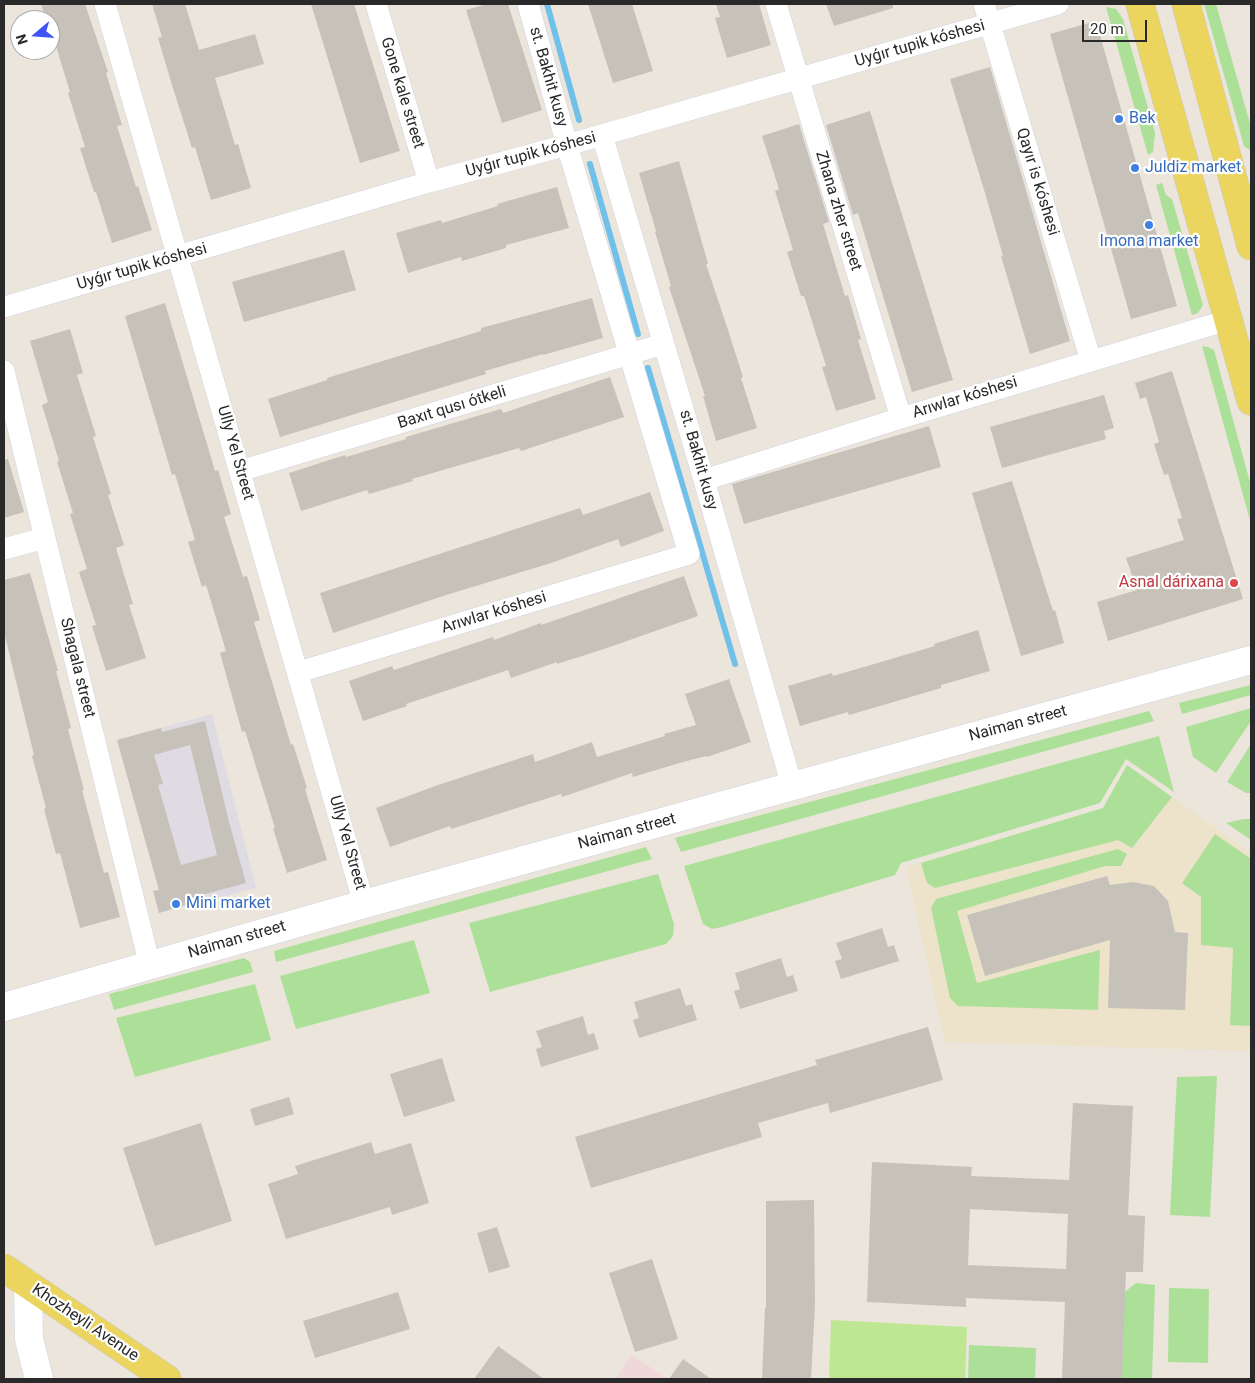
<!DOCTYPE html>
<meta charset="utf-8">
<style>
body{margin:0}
#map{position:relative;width:1255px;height:1383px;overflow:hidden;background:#ebe5db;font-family:Roboto,sans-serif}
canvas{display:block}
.frame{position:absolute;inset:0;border:5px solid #292929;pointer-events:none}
.north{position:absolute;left:10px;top:10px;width:50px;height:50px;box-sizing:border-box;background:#fff;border:1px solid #a9a9a9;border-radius:50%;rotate:252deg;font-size:14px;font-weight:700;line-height:20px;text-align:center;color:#292929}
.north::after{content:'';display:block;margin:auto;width:18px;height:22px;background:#3f54f4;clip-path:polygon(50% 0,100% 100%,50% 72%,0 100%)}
.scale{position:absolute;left:1082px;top:20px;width:65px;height:22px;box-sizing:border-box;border:2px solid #292929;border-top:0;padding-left:6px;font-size:15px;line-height:18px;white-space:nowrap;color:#292929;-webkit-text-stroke:4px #fff;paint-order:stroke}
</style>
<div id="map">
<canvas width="1255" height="1383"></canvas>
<div class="frame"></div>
<div class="north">N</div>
<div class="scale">20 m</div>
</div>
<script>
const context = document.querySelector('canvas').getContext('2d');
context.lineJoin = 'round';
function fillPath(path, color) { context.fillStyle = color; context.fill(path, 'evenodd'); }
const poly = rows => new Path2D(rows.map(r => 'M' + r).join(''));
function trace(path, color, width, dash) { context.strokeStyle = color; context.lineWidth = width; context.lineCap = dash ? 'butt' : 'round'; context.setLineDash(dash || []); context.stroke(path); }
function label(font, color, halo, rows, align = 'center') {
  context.font = font + ' Roboto,sans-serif'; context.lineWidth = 4.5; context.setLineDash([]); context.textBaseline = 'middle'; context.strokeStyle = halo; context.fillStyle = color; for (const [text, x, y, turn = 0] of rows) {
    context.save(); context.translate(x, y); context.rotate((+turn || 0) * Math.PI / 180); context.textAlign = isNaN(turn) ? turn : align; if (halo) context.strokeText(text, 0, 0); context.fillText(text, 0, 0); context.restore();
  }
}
fillPath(poly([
 [212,714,256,888,159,913,153,891,159,889,117,740]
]), '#dedbe3');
fillPath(poly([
 [1127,765,1251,853,1251,1051,945,1042,906,867,1103,808]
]), '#ece3ca');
fillPath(poly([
 [632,1355,668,1379,615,1379]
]), '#f1d8d8');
fillPath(poly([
 [1204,4,1216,4,1251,127,1251,151,1244,146],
 [1106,7,1116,9,1123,19,1155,133,1153,152,1148,155],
 [1162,183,1166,195,1172,199,1203,305,1198,313,1192,315,1156,185],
 [1202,346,1208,347,1214,350,1251,486,1251,524],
 [1251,685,1251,695,1182,714,1179,703],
 [1251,708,1251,721,1216,773,1193,757,1186,727],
 [1149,711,1154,721,681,852,675,838],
 [1159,736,1174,792,1126,759,1100,803,901,863,895,875,722,927,712,929,703,924,684,866],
 [1251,744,1251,793,1246,793,1227,782],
 [1127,765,1172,797,1132,848,1118,840,935,888,927,883,921,863,1103,808],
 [1244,819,1251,819,1251,840,1226,823],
 [1215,834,1251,859,1251,1026,1230,1025,1233,948,1201,945,1201,897,1182,883],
 [646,847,652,859,276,962,274,951],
 [1118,849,1127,854,1121,866,1105,866,957,911,977,983,1100,950,1098,1010,958,1006,950,998,931,908,936,899],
 [658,874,674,924,673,936,666,944,490,992,469,923],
 [414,940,430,993,296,1029,280,976],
 [244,958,250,962,253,972,114,1010,109,994],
 [255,984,271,1040,135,1077,116,1018],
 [1217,1076,1210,1217,1170,1215,1177,1077],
 [1136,1283,1155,1285,1152,1379,1119,1379,1122,1294],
 [1169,1288,1209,1289,1208,1363,1168,1362],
 [969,1345,1036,1348,1035,1379,968,1379]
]), '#ace098');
fillPath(poly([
 [831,1320,967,1327,965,1379,829,1379]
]), '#bee794');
trace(poly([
 [547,4,579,120],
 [590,164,638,334],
 [648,368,735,664]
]), '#70c1ea', 6);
fillPath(poly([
 [41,4,85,4,108,72,106,73,122,125,117,126,136,187,138,186,152,230,112,243,96,192,94,192,80,148,85,147,68,93,70,92,52,33,51,34,50,31,50,20,46,20],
 [152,4,185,4,199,50,255,34,264,64,215,78,235,145,238,144,251,188,211,200,195,147,192,148,172,85,158,38,162,37],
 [311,4,354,4,400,151,360,163],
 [487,4,508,4,542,110,502,123,466,10],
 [588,4,632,4,653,71,613,83],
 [716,4,759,4,771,45,727,58,715,18,720,17],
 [826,4,893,4,893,8,834,26],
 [1096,21,1177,306,1131,319,1050,34],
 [990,67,1070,341,1030,354,1001,256,1003,256,985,193,950,79],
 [870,111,953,380,912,392,858,213,853,215,826,125],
 [799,124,829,222,823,224,845,296,848,295,861,339,858,340,876,399,836,411,822,367,826,366,804,296,801,296,787,252,793,250,775,191,779,189,762,136],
 [679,161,708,264,706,264,729,333,743,377,741,378,757,428,716,441,703,396,705,396,669,287,671,286,655,232,656,231,639,173],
 [557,187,569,228,506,245,506,248,462,261,461,257,408,273,396,233,441,220,442,223,498,206,497,204],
 [344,250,356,290,244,322,232,282],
 [592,298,603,338,543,355,543,354,485,371,486,374,280,437,268,399,327,380,327,378,481,331,481,328],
 [165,303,215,471,218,470,231,514,224,517,243,577,247,576,260,620,254,622,291,745,293,744,307,788,305,789,327,860,287,873,273,828,275,828,245,731,242,732,220,653,226,651,206,585,202,587,188,542,195,540,175,474,172,475,125,316],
 [70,329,83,373,77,375,96,436,93,437,111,494,108,495,124,545,116,548,133,604,129,605,146,658,106,671,92,626,96,625,79,572,87,569,70,514,73,513,57,462,59,461,42,405,48,402,30,341],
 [1172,371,1243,599,1108,641,1097,602,1137,590,1126,558,1184,540,1177,519,1182,518,1168,474,1164,475,1154,444,1159,442,1146,397,1140,399,1135,383],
 [610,377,624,417,521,451,519,448,412,479,413,481,369,494,367,490,301,511,289,473,345,455,346,457,406,439,406,437,501,409,503,413],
 [1104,395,1114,428,1104,431,1106,439,1002,468,990,427],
 [929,426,941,467,744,524,732,484],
 [8,459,24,512,4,518,4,460],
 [1012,481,1053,611,1055,610,1064,643,1021,656,972,493],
 [650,492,664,531,621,547,618,539,551,563,443,596,333,633,320,593,580,508,583,515],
 [30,573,58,671,56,671,71,728,68,729,84,790,82,790,104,873,108,872,120,917,80,928,60,853,56,854,44,809,46,808,32,756,34,755,4,632,4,580],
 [684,576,698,616,604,649,557,664,557,662,511,678,508,670,406,704,407,706,363,721,349,681,392,666,394,670,493,637,494,640,541,623,541,625],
 [978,630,990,671,941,685,941,688,897,701,849,715,848,712,800,726,788,686,832,673,833,676,881,662,935,646,934,644],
 [729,679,751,742,707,757,706,756,683,762,633,777,632,773,562,797,561,794,451,829,450,826,390,847,376,808,438,785,533,754,535,762,592,742,597,757,665,736,664,734,696,725,685,694],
 [205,721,229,822,246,883,191,898,192,903,159,913,153,891,159,890,117,740,161,728,162,732],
 [190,745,217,855,181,865,158,785,163,784,154,755],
 [1107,876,1110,885,1133,882,1154,886,1168,901,1175,932,1188,933,1185,1010,1108,1008,1110,940,985,976,967,915],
 [882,928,888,947,894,945,899,961,841,979,835,961,842,959,836,943],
 [781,958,787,977,793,975,798,991,740,1009,734,991,740,989,735,973],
 [680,988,686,1006,692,1004,697,1020,639,1038,633,1020,639,1018,634,1002],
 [583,1016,588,1035,594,1033,599,1049,541,1067,536,1049,542,1047,536,1031],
 [928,1027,943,1080,830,1113,828,1103,758,1123,762,1137,591,1188,575,1137,817,1065,815,1060],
 [442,1058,455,1101,404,1117,390,1074],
 [289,1097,294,1114,255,1126,250,1109],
 [1073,1103,1133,1106,1128,1215,1145,1216,1143,1272,1126,1272,1122,1379,1062,1379,1065,1302,966,1298,966,1307,867,1302,872,1162,972,1167,971,1176,1069,1180],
 [970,1209,1068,1214,1066,1269,968,1265],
 [201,1123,232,1221,155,1246,123,1148],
 [371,1142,375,1154,411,1143,429,1203,392,1215,390,1207,286,1239,268,1184,298,1174,295,1166],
 [814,1200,815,1304,811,1379,762,1379,765,1308,766,1308,766,1201],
 [497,1227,510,1267,489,1273,477,1233],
 [652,1259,678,1339,635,1352,609,1273],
 [398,1292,410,1329,315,1358,303,1321],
 [498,1346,544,1379,474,1379],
 [683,1359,711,1379,669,1379]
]), '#c6c2ba');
const street = poly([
 [105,4,364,904],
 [376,4,429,182],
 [776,4,901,418],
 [984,4,1091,361],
 [602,135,704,480,792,786],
 [4,307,429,182,567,145,1058,4],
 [4,371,150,966],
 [240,471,663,344],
 [704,480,901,418,1228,320],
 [4,549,45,538],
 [299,672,689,554,567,145,528,4]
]);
const secondary = poly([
 [4,1007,364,904,1251,660],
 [28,1284,29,1339,39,1379]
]);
const primary = poly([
 [1140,4,1251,401],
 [1186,4,1251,246],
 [4,1268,167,1379]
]);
trace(street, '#d0d2e1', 22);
trace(secondary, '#d0d2e1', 29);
trace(primary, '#c7c7c7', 29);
trace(street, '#fff', 21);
trace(secondary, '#fff', 28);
trace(primary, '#ecd55f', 28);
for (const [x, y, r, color] of [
 [1119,119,5,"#3f7fe0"],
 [1135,168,5,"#3f7fe0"],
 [1149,225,5,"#3f7fe0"],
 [1234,583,5,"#e0444e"],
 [176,904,5,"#3f7fe0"]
]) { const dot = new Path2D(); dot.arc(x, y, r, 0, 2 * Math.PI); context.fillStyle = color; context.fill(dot); trace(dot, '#fff', 2); }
label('16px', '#292929', '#fff', [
 ["Uyǵır tupik kóshesi",920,44,-16],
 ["st. Bakhit kusy",548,77,74],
 ["Gone kale street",402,93,73],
 ["Uyǵır tupik kóshesi",531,155,-15],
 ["Qayır is kóshesi",1037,182,73],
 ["Zhana zher street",838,211,73],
 ["Uyǵır tupik kóshesi",142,267,-16],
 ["Arıwlar kóshesi",965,398,-17],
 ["Baxıt qusı ótkeli",452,408,-17],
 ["Ully Yel Street",235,453,74],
 ["st. Bakhit kusy",698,460,74],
 ["Arıwlar kóshesi",494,613,-17],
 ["Shagala street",77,668,76],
 ["Naiman street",1018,724,-15],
 ["Naiman street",627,832,-15],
 ["Ully Yel Street",347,843,74],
 ["Naiman street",237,940,-16],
 ["Khozheyli Avenue",85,1323,34]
]);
label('16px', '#366cbe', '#fff', [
 ["Bek",1129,119],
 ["Juldiz market",1145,168],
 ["Imona market",1149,242,"center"],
 ["Mini market",186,904]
], 'left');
label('16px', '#be3a42', '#fff', [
 ["Asnal dárixana",1224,583]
], 'right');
</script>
